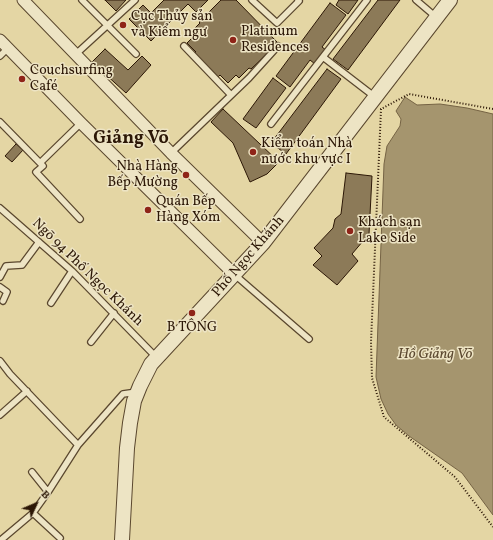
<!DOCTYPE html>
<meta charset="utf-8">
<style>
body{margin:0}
#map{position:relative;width:493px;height:540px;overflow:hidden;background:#e4d6a4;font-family:Vollkorn,serif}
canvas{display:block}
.north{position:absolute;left:16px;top:484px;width:40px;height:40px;-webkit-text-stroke:3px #ede4c4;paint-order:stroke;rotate:46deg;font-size:11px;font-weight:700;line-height:16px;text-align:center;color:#2c1706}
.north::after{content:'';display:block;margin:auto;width:14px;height:18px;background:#2c1706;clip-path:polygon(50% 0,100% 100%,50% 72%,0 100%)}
</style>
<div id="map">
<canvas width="493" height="540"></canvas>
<div class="north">B</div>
</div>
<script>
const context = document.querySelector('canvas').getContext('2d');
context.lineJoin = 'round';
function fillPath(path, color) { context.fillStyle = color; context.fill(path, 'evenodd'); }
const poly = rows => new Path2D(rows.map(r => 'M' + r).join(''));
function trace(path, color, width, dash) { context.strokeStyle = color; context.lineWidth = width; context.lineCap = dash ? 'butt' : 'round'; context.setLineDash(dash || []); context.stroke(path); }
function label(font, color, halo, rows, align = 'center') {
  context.font = font + ' Vollkorn,serif'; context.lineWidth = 3; context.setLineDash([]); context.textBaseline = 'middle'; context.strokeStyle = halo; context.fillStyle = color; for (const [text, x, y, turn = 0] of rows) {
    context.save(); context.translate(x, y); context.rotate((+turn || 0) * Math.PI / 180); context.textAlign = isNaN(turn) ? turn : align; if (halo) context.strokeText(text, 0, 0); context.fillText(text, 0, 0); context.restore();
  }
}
const water = poly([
 [405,97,417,105,440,104,467,108,493,114,493,515,462,473,409,436,396,425,388,414,381,399,376,377,384,164,387,146,400,126,401,119,396,111,405,97]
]);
fillPath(water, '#a5956e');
trace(water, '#756344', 1);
const building = poly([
 [105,0,126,0,116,11,105,0],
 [164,0,208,0,196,12,188,4,151,41,129,19,143,5,151,13,164,0],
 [221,0,236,0,278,43,251,69,249,68,239,78,236,75,228,83,220,75,218,77,195,53,196,52,187,43,193,37,190,33,200,23,199,22,221,0],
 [339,0,358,0,348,14,336,5,339,0],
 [378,0,400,0,348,70,333,59,378,0],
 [330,3,346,15,322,47,326,50,315,64,310,60,290,87,276,76,330,3],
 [105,49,128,70,142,56,151,65,126,93,92,62,105,49],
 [327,69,341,79,286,154,271,143,327,69],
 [273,78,286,88,256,128,243,119,273,78],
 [223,109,279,162,267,174,250,182,233,143,211,122,223,109],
 [16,144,23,150,12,162,5,156,16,144],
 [346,173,372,176,369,234,352,254,358,261,337,285,313,265,322,256,314,248,333,228,335,219,341,214,346,173]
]);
fillPath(building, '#8c7a58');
trace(building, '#2c1706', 1);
const service = poly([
 [82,0,136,54],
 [252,0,277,23,299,1,298,0],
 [416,0,436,17],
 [184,46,231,95],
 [76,54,135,0],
 [0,56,8,48],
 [323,57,375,97],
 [0,122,43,166,36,172,80,219],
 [271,124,367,0],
 [171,153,249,78,278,46],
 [40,163,81,123],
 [0,208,72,271,156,357],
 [235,275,309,339],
 [0,277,6,266,22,265,39,242],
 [0,287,7,292,3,301],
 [51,303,72,271],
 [91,342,114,313],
 [0,361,10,374,78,445],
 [0,415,27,391],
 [32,472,48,492],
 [33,513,60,538],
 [1,540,33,513,48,492,78,445,123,394,137,392]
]);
const minor = poly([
 [23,0,171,153,263,243],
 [0,40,81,123,235,275]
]);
const tertiary = poly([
 [122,540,127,448,130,423,134,401,140,386,151,364,263,243,450,0]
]);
trace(service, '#5a472e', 8);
trace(minor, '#5a472e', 13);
trace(tertiary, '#5a472e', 16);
trace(poly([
 [493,109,409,94,381,109,371,342,372,378,384,417,455,477,493,527]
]), '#2c1706', 2, [1, 2]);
trace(service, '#ede4c4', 5.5);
trace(minor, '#ede4c4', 11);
trace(tertiary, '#ede4c4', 14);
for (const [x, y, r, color] of [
 [123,25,4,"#8f2418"],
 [233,40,4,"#8f2418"],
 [22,79,4,"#8f2418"],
 [253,152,4,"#8f2418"],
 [186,175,4,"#8f2418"],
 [148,210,4,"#8f2418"],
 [350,231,4,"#8f2418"],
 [192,313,4,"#8f2418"]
]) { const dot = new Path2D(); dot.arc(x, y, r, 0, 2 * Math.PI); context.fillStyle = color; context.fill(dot); trace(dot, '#ede4c4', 1.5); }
label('14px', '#2c1706', '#ede4c4', [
 ["Cục Thủy sản",131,17],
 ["và Kiểm ngư",131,33],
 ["Platinum",241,32],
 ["Residences",241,48],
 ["Couchsurfing",30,71],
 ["Café",30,87],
 ["Kiểm toán Nhà",261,144],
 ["nước khu vực I",261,160],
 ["Nhà Hàng",178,167,"right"],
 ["Bếp Mường",178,183,"right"],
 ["Quán Bếp",156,202],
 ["Hàng Xóm",156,218],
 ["Khách sạn",358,223],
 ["Lake Side",358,239],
 ["B TÔNG",192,328,"center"]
], 'left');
label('14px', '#2c1706', '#ede4c4', [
 ["Phố Ngọc Khánh",249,257,-49],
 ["Ngõ 94 Phố Ngọc Khánh",87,273,44]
]);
label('italic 15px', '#5c4930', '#ede4c4', [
 ["Hồ Giảng Võ",435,355]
]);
label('bold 18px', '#2c1706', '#ede4c4', [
 ["Giảng Võ",131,140]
]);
</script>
